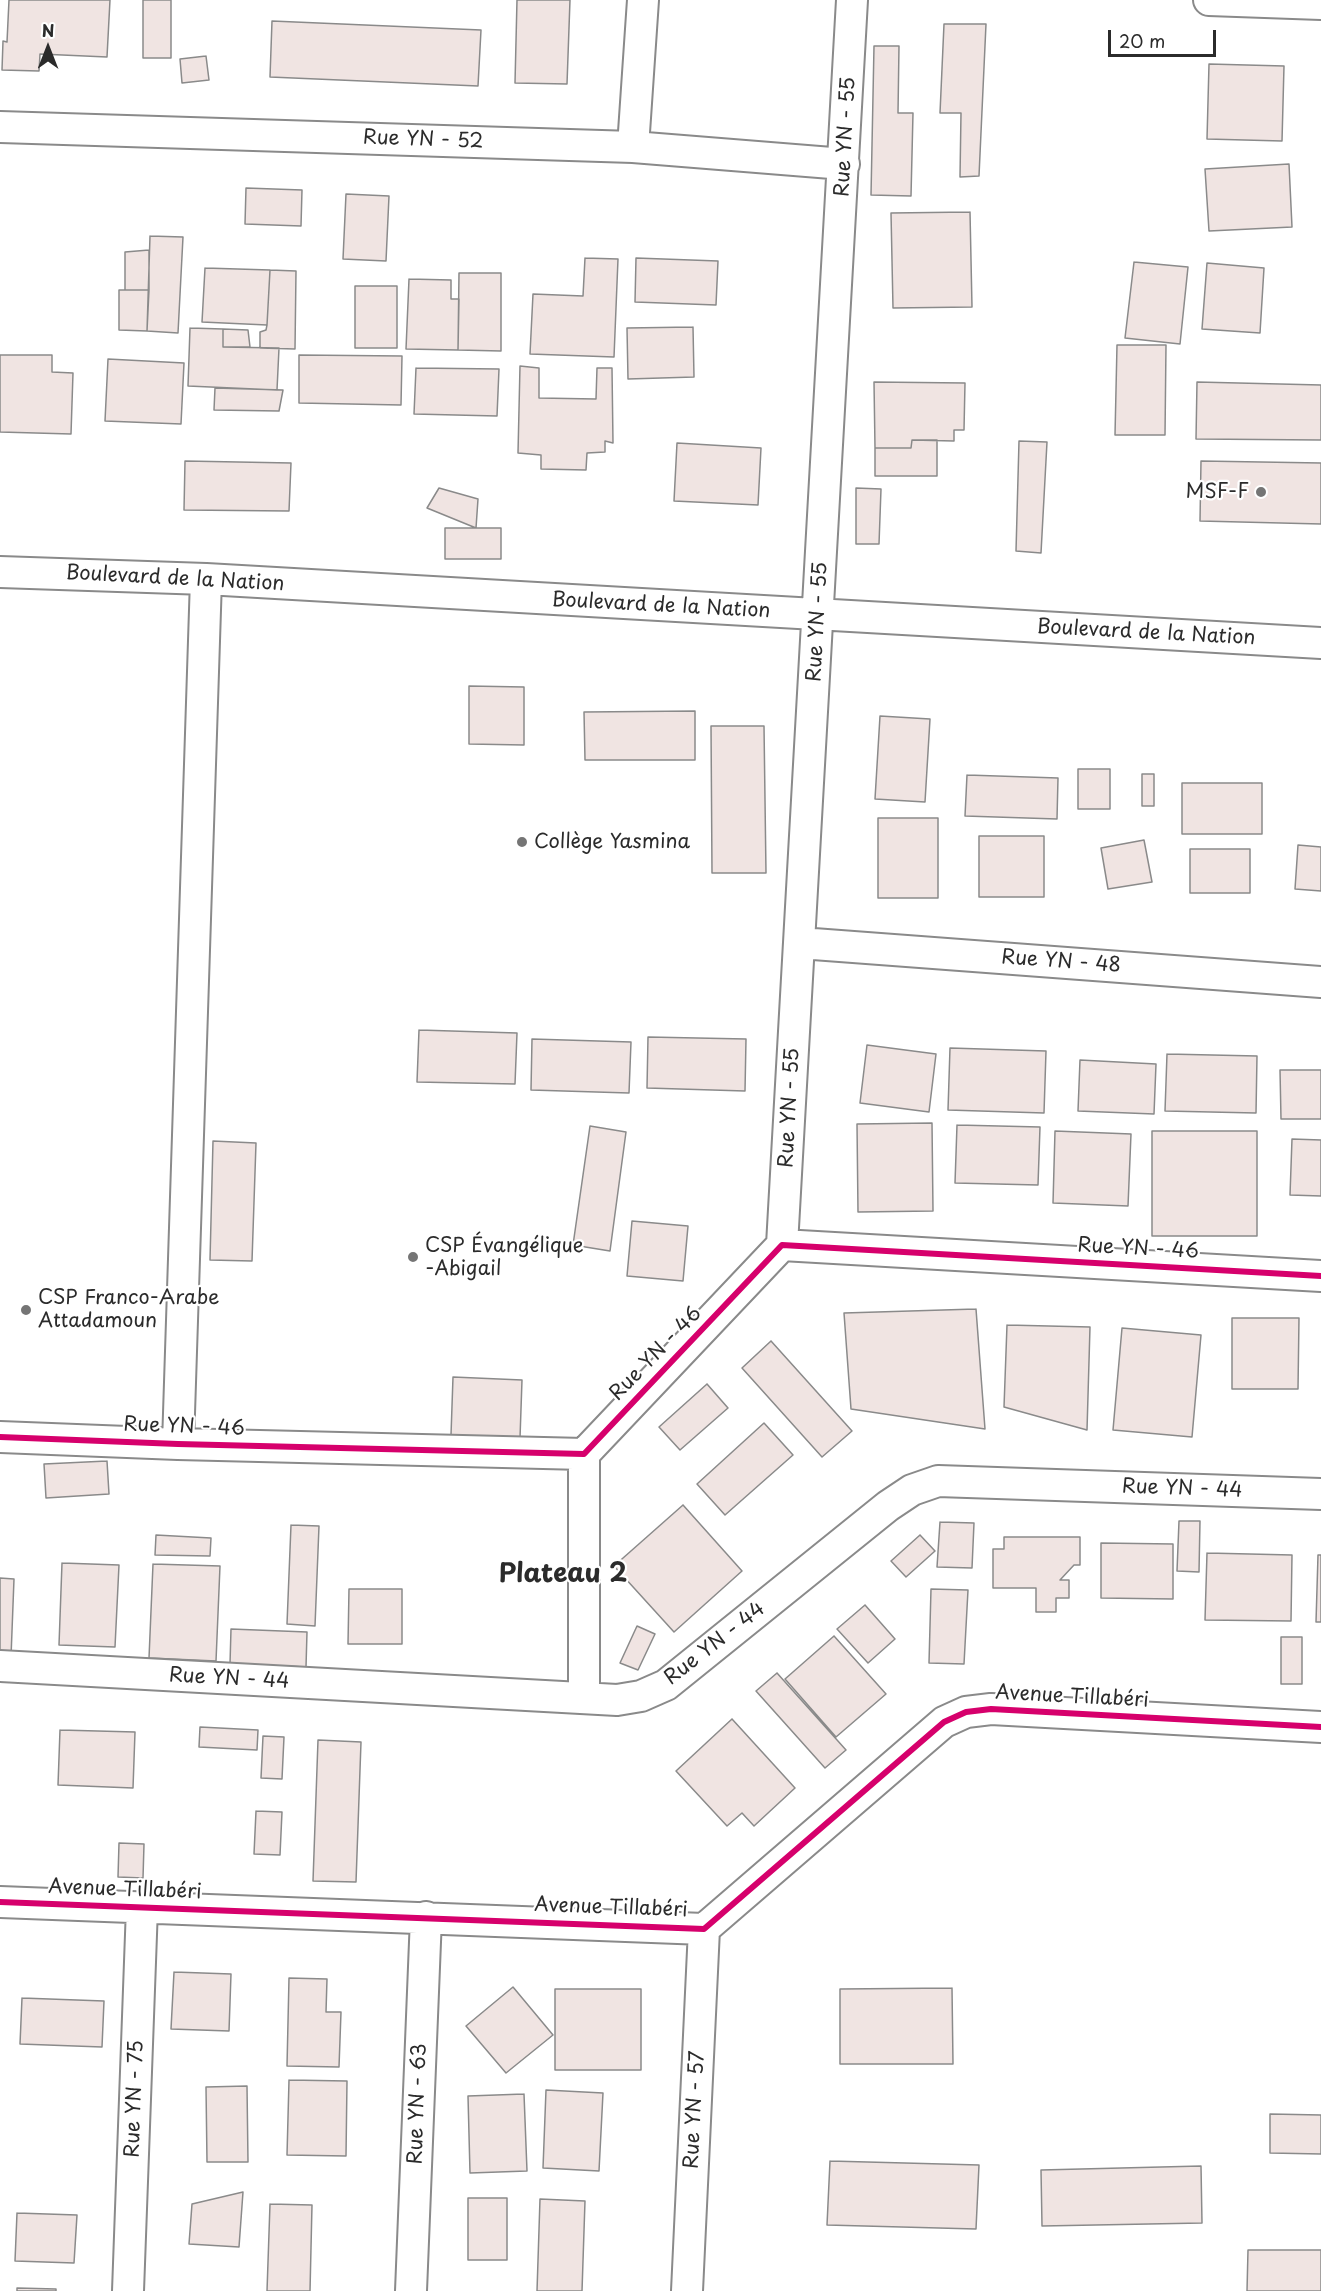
<!DOCTYPE html>
<meta charset="utf-8">
<style>
body{margin:0}
#map{position:relative;width:1321px;height:2291px;overflow:hidden;background:#fff;font-family:"Playpen Sans",sans-serif}
canvas{display:block}
.north{position:absolute;left:18px;top:18px;width:60px;height:60px;-webkit-text-stroke:4px #fff;paint-order:stroke;rotate:0deg;font-size:16px;font-weight:700;line-height:24px;text-align:center;color:#2b2b2b}
.north::after{content:'';display:block;margin:auto;width:21px;height:27px;background:#2b2b2b;clip-path:polygon(50% 0,100% 100%,50% 72%,0 100%)}
.scale{position:absolute;left:1108px;top:30px;width:108px;height:27px;box-sizing:border-box;border:3px solid #2b2b2b;border-top:0;padding-left:8px;font-size:18px;line-height:21px;white-space:nowrap;color:#2b2b2b;-webkit-text-stroke:4px #fff;paint-order:stroke}
</style>
<div id="map">
<canvas width="1321" height="2291"></canvas>
<div class="north">N</div>
<div class="scale">20 m</div>
</div>
<script>
const context = document.querySelector('canvas').getContext('2d');
context.lineJoin = 'round';
function fillPath(path, color) { context.fillStyle = color; context.fill(path, 'evenodd'); }
const poly = rows => new Path2D(rows.map(r => 'M' + r).join(''));
function trace(path, color, width, dash) { context.strokeStyle = color; context.lineWidth = width; context.lineCap = dash ? 'butt' : 'round'; context.setLineDash(dash || []); context.stroke(path); }
function label(font, color, halo, rows, align = 'center') {
  context.font = font + ' "Playpen Sans",sans-serif'; context.lineWidth = 4.5; context.setLineDash([]); context.textBaseline = 'middle'; context.strokeStyle = halo; context.fillStyle = color; for (const [text, x, y, turn = 0] of rows) {
    context.save(); context.translate(x, y); context.rotate((+turn || 0) * Math.PI / 180); context.textAlign = isNaN(turn) ? turn : align; if (halo) context.strokeText(text, 0, 0); context.fillText(text, 0, 0); context.restore();
  }
}
const building = poly([
 [9,0,110,0,107,57,40,54,39,71,2,70,3,41,7,42,9,0],
 [143,0,171,0,171,58,143,58,143,0],
 [517,0,570,0,567,84,515,83,517,0],
 [272,21,481,30,478,86,270,77,272,21],
 [944,24,986,24,979,176,960,177,961,113,940,113,944,24],
 [874,46,899,46,898,113,913,113,911,196,871,195,874,46],
 [206,56,209,80,182,83,180,59,206,56],
 [1209,64,1284,66,1282,141,1207,139,1209,64],
 [1289,164,1292,227,1209,231,1205,169,1289,164],
 [246,188,302,190,301,226,245,224,246,188],
 [346,194,389,196,386,261,343,259,346,194],
 [970,212,972,307,893,308,891,213,970,212],
 [150,236,183,237,178,333,147,331,150,236],
 [149,250,149,290,125,290,125,252,149,250],
 [585,258,618,259,614,357,530,354,533,294,583,296,585,258],
 [636,258,718,261,716,305,635,302,636,258],
 [1134,262,1188,267,1180,344,1125,338,1134,262],
 [1207,263,1264,268,1260,333,1202,329,1207,263],
 [205,268,270,270,267,325,202,322,205,268],
 [270,270,296,271,295,349,260,348,260,332,266,330,267,325,270,270],
 [459,273,501,273,501,351,458,350,459,273],
 [409,279,451,280,451,299,459,299,458,350,406,349,409,279],
 [355,286,397,286,397,348,355,348,355,286],
 [119,290,149,290,147,331,119,330,119,290],
 [693,327,694,377,628,379,627,328,693,327],
 [190,328,223,329,223,347,279,348,277,390,188,386,190,328],
 [223,329,248,330,250,347,223,347,223,329],
 [1117,345,1166,345,1165,435,1115,435,1117,345],
 [0,355,52,355,52,372,73,373,71,434,0,432,0,355],
 [299,355,402,356,401,405,299,403,299,355],
 [108,359,184,363,181,424,105,421,108,359],
 [520,366,539,368,539,398,596,399,597,368,612,368,613,443,605,441,605,452,587,453,586,470,541,469,541,455,518,453,520,366],
 [416,368,499,369,497,416,414,414,416,368],
 [874,382,965,383,964,430,954,430,954,441,912,440,911,448,875,448,874,382],
 [1197,382,1321,385,1321,440,1196,439,1197,382],
 [215,388,283,390,279,411,214,410,215,388],
 [912,440,937,440,937,476,875,476,875,448,911,448,912,440],
 [1019,441,1047,442,1041,553,1016,551,1019,441],
 [677,443,761,448,758,505,674,501,677,443],
 [185,461,291,463,289,511,184,510,185,461],
 [1201,461,1321,463,1321,524,1200,521,1201,461],
 [439,488,478,499,476,528,427,508,439,488],
 [856,488,881,489,879,544,856,544,856,488],
 [445,528,501,528,501,559,445,559,445,528],
 [469,686,524,687,524,745,469,744,469,686],
 [695,711,695,760,585,760,584,712,695,711],
 [880,716,930,719,925,802,875,799,880,716],
 [711,726,764,726,766,873,712,873,711,726],
 [1078,769,1110,769,1110,809,1078,809,1078,769],
 [1142,774,1154,774,1154,806,1142,806,1142,774],
 [967,775,1058,778,1057,819,965,816,967,775],
 [1182,783,1262,783,1262,834,1182,834,1182,783],
 [878,818,938,818,938,898,878,898,878,818],
 [979,836,1044,836,1044,897,979,897,979,836],
 [1144,840,1152,882,1108,889,1101,848,1144,840],
 [1298,845,1321,847,1321,891,1295,889,1298,845],
 [1190,849,1250,849,1250,893,1190,893,1190,849],
 [419,1030,517,1033,515,1084,417,1082,419,1030],
 [648,1037,746,1039,745,1091,647,1088,648,1037],
 [532,1039,631,1042,629,1093,531,1090,532,1039],
 [867,1045,936,1054,929,1112,860,1103,867,1045],
 [950,1048,1046,1051,1044,1113,948,1110,950,1048],
 [1167,1054,1257,1056,1256,1113,1165,1111,1167,1054],
 [1080,1060,1156,1064,1154,1114,1078,1111,1080,1060],
 [1280,1070,1321,1070,1321,1119,1281,1119,1280,1070],
 [932,1123,933,1211,858,1212,857,1124,932,1123],
 [957,1125,1040,1127,1038,1185,955,1183,957,1125],
 [590,1126,626,1132,610,1251,573,1245,590,1126],
 [1055,1131,1131,1134,1128,1206,1053,1203,1055,1131],
 [1152,1131,1257,1131,1257,1236,1152,1236,1152,1131],
 [1292,1139,1321,1140,1321,1196,1290,1195,1292,1139],
 [213,1141,256,1143,252,1261,210,1260,213,1141],
 [632,1221,688,1226,683,1281,627,1276,632,1221],
 [976,1309,985,1429,851,1409,844,1313,976,1309],
 [1232,1318,1299,1318,1298,1389,1232,1389,1232,1318],
 [1007,1325,1090,1327,1087,1430,1004,1407,1007,1325],
 [1122,1328,1201,1335,1192,1437,1113,1430,1122,1328],
 [771,1341,852,1431,822,1457,742,1368,771,1341],
 [453,1377,522,1380,520,1438,451,1435,453,1377],
 [707,1384,728,1408,680,1450,659,1427,707,1384],
 [764,1423,793,1455,725,1515,697,1484,764,1423],
 [107,1461,109,1494,46,1498,44,1464,107,1461],
 [683,1505,742,1571,674,1632,614,1566,683,1505],
 [1179,1521,1200,1521,1199,1572,1177,1571,1179,1521],
 [940,1522,974,1523,972,1568,937,1567,940,1522],
 [291,1525,319,1526,315,1626,287,1624,291,1525],
 [156,1535,211,1538,210,1556,155,1555,156,1535],
 [920,1535,935,1551,906,1577,891,1561,920,1535],
 [1004,1537,1080,1537,1080,1565,1074,1565,1060,1580,1069,1580,1069,1598,1056,1598,1056,1612,1036,1612,1036,1588,993,1588,993,1549,1004,1549,1004,1537],
 [1101,1543,1173,1544,1173,1599,1101,1598,1101,1543],
 [1207,1553,1292,1555,1291,1621,1205,1620,1207,1553],
 [1318,1555,1321,1555,1321,1622,1316,1622,1318,1555],
 [62,1563,119,1565,115,1647,59,1645,62,1563],
 [153,1564,220,1566,216,1661,149,1658,153,1564],
 [0,1578,14,1579,11,1657,0,1656,0,1578],
 [349,1589,402,1589,402,1644,348,1644,349,1589],
 [931,1589,968,1590,964,1664,929,1663,931,1589],
 [865,1605,895,1639,868,1663,837,1629,865,1605],
 [637,1626,655,1634,638,1670,620,1663,637,1626],
 [231,1629,307,1632,306,1667,230,1664,231,1629],
 [834,1636,886,1694,836,1737,785,1679,834,1636],
 [1281,1637,1302,1637,1302,1684,1281,1684,1281,1637],
 [777,1673,846,1750,825,1768,756,1691,777,1673],
 [732,1719,795,1788,754,1826,742,1813,727,1826,676,1771,732,1719],
 [200,1727,258,1730,257,1750,199,1747,200,1727],
 [60,1730,135,1732,133,1788,58,1785,60,1730],
 [263,1736,284,1737,282,1779,261,1778,263,1736],
 [318,1740,361,1742,356,1882,313,1881,318,1740],
 [256,1811,282,1812,280,1855,254,1854,256,1811],
 [119,1843,144,1844,143,1878,118,1877,119,1843],
 [174,1972,231,1974,229,2031,171,2029,174,1972],
 [289,1978,327,1979,326,2012,341,2012,339,2067,287,2066,289,1978],
 [513,1987,553,2035,506,2073,466,2026,513,1987],
 [952,1988,953,2064,840,2064,840,1989,952,1988],
 [555,1989,641,1989,641,2070,555,2070,555,1989],
 [22,1998,104,2001,102,2047,20,2044,22,1998],
 [289,2080,347,2081,346,2156,287,2155,289,2080],
 [247,2086,248,2162,207,2162,206,2087,247,2086],
 [546,2090,603,2093,599,2171,543,2168,546,2090],
 [524,2094,527,2171,470,2173,468,2096,524,2094],
 [1270,2114,1321,2115,1321,2154,1270,2153,1270,2114],
 [830,2161,979,2165,976,2229,827,2225,830,2161],
 [1201,2166,1202,2223,1042,2226,1041,2170,1201,2166],
 [243,2192,239,2247,189,2244,192,2204,243,2192],
 [468,2198,507,2198,507,2260,468,2260,468,2198],
 [540,2199,585,2201,582,2291,537,2291,540,2199],
 [270,2204,312,2205,310,2291,267,2291,270,2204],
 [17,2213,77,2215,74,2263,15,2261,17,2213],
 [1248,2250,1321,2250,1321,2291,1247,2291,1248,2250],
 [17,2288,56,2289,56,2291,17,2291,17,2288]
]);
fillPath(building, '#f0e4e2');
trace(building, '#8a8a8a', 1.5);
const street = poly([
 [1209,0,1321,4],
 [0,127,633,147,844,164],
 [633,147,643,0],
 [0,572,206,579,1321,643],
 [800,943,1321,982],
 [782,1245,852,0],
 [0,1437,178,1444,584,1454,782,1245,1321,1276],
 [178,1444,206,579],
 [584,1454,584,1698],
 [0,1666,617,1700,641,1696,666,1685,888,1506,912,1490,938,1481,1321,1494],
 [0,1902,704,1929,944,1722,966,1712,991,1709,1321,1727],
 [128,2291,142,1907],
 [411,2291,426,1917],
 [687,2291,704,1929]
]);
trace(street, '#8a8a8a', 34);
trace(street, '#fff', 30);
trace(poly([
 [0,1437,178,1444,584,1454,782,1245,1321,1276],
 [0,1902,704,1929,944,1722,966,1712,991,1709,1321,1727]
]), '#d6006c', 6);
for (const [x, y, r, color] of [
 [1261,492,6,"#757575"],
 [522,842,6,"#757575"],
 [413,1257,6,"#757575"],
 [26,1310,6,"#757575"]
]) { const dot = new Path2D(); dot.arc(x, y, r, 0, 2 * Math.PI); context.fillStyle = color; context.fill(dot); trace(dot, '#fff', 2); }
label('20px', '#2b2b2b', '#fff', [
 ["Rue YN - 55",846,137,-87],
 ["Rue YN - 52",423,140,2],
 ["Boulevard de la Nation",175,579,3],
 ["Boulevard de la Nation",661,606,3],
 ["Rue YN - 55",818,622,-87],
 ["Boulevard de la Nation",1146,633,3],
 ["Rue YN - 48",1061,962,4],
 ["Rue YN - 55",790,1108,-87],
 ["Rue YN - 46",1138,1249,3],
 ["Rue YN - 46",656,1354,-46],
 ["Rue YN - 46",184,1427,2],
 ["Rue YN - 44",1182,1489,2],
 ["Rue YN - 44",715,1644,-38],
 ["Rue YN - 44",229,1679,3],
 ["Avenue Tillabéri",1072,1697,3],
 ["Avenue Tillabéri",125,1890,2],
 ["Avenue Tillabéri",611,1908,2],
 ["Rue YN - 75",135,2099,-88],
 ["Rue YN - 63",418,2104,-88],
 ["Rue YN - 57",695,2110,-87]
]);
label('20px', '#2b2b2b', '#fff', [
 ["MSF-F",1249,492,"right"],
 ["Collège Yasmina",534,842],
 ["CSP Évangélique",425,1246],
 ["-Abigail",425,1269],
 ["CSP Franco-Arabe",38,1298],
 ["Attadamoun",38,1321]
], 'left');
label('bold 26px', '#2b2b2b', '#fff', [
 ["Plateau 2",563,1575]
]);
</script>
